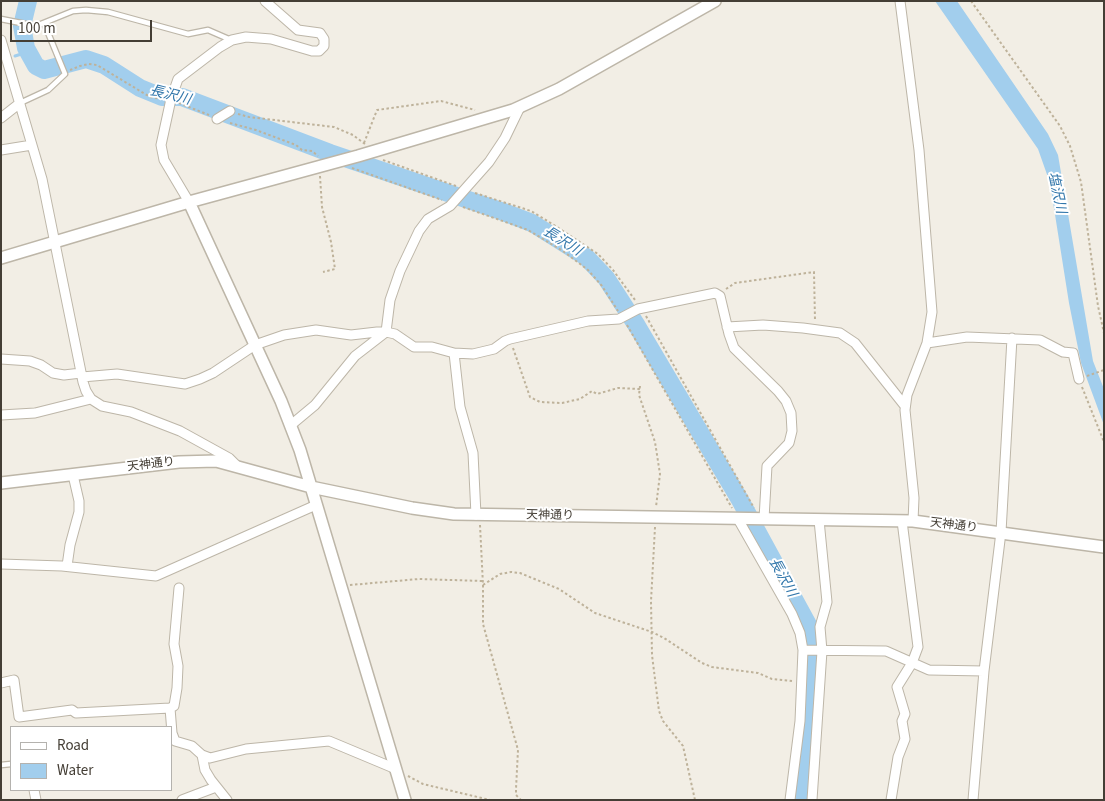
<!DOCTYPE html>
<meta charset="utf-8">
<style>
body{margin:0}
#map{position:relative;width:1105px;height:801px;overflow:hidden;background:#f2eee5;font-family:"Source Sans 3",sans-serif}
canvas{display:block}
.frame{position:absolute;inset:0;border:2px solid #443e35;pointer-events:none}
.legend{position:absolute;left:10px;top:726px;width:162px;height:65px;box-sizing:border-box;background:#fff;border:1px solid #b4b2ae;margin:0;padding:6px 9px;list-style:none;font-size:15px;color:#443e35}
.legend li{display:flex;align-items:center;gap:10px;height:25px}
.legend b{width:25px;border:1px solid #b4b2ae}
.scale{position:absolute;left:10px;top:20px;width:142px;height:22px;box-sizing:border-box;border:2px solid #443e35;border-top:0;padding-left:6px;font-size:15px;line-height:18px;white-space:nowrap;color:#443e35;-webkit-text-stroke:4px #fff;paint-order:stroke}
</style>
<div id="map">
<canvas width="1105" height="801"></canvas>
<div class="frame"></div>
<ul class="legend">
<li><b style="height:6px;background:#fff"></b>Road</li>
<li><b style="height:14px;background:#a2ceed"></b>Water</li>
</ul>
<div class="scale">100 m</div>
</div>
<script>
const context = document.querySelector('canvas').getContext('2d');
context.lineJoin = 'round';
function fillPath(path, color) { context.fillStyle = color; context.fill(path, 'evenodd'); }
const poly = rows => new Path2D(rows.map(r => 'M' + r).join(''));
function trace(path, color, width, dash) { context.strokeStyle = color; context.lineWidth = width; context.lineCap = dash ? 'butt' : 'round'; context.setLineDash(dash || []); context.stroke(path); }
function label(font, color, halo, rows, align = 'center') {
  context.font = font + ' "Source Sans 3","Noto Sans JP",sans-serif'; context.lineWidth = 4; context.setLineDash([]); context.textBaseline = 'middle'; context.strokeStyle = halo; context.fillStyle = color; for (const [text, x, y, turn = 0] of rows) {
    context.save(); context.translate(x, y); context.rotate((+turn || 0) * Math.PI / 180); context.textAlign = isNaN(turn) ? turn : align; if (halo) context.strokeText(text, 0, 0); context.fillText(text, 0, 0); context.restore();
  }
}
fillPath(poly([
 [935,1,957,1,1048,134,1058,155,1093,361,1104,389,1104,425,1081,363,1069,303,1050,183,1038,149]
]), '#a2ceed');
trace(poly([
 [15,56,28,52]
]), '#a2ceed', 3);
trace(poly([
 [28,1,22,26,26,48,36,66,44,70,86,59,104,65,140,88,162,97,182,97,330,153,501,211,532,223,586,257,606,278,637,326,740,500,812,632,814,662,804,800]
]), '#a2ceed', 18);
const service = poly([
 [1,19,36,26,73,11,86,10,108,12,188,34,208,30,231,40],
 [20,103,48,90,65,74,44,23],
 [1,765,11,764]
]);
const minor = poly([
 [900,1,919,150,932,312,927,343,907,395,905,410,914,498,913,521],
 [1,40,42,179,83,382,86,391,91,399,102,406,131,412,180,431,229,458,237,466],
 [1,118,20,103],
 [217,119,230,111],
 [1,150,32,145],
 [189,202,164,160,161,145,171,99,178,79,220,47,232,40,246,37,271,39,312,51,319,51,324,46,324,39,320,33,298,30,265,1],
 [727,327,763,325,803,328,840,333,855,343,905,406],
 [927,343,967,337,1040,340,1063,352,1073,353,1079,379],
 [454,353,460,407,473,453,476,515],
 [1,359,30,361,41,365,53,373,64,375,81,373],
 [82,377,117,374,185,384,200,379,213,373,255,345,284,335,316,330,351,335,377,332,386,332,395,334,414,347,432,347,454,353,473,354,494,349,505,341,510,339,588,321,619,319,638,309,715,293,720,296,729,334,734,348,778,391,786,401,791,413,792,431,789,443,767,466,764,519],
 [1,415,35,413,91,399],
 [291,425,315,405,355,356,386,332,390,300,400,271,419,231,428,219,450,206,489,162,505,138,520,107],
 [738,519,792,614,800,633,803,650,800,721,790,800],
 [1,564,62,566,156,576,316,505],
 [67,566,70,545,79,512,79,501,73,475],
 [803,650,886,651,929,670,984,671],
 [1,683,14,680,19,717,72,710,76,713,170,708,174,706,177,688,178,666,174,644,179,588],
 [170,708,172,733,175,741,192,746,202,755,210,758,246,749,329,741,396,769],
 [202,755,205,770,211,780,227,800],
 [34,790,36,800],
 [182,800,216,787],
 [812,800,822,651,820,627,827,602,819,520],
 [891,800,898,757,905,739,902,721,905,714,897,687,912,663,918,647,902,521],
 [973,800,984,671,1001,532,1012,338]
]);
const tertiary = poly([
 [189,202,281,401,300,450,405,800],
 [1,258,189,202,358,156,513,110,559,89,715,1],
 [1,483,179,462,216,461,311,487,412,508,454,514,913,521,1104,547]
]);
trace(service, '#bdb6a8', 7);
trace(minor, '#bdb6a8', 11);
trace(tertiary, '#bdb6a8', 14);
trace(poly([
 [971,1,1060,126,1070,146,1081,182,1098,306,1104,333],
 [70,70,80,66,89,64,97,65,150,97,162,99],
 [179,103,209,115],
 [238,114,249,117,334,127,353,135,365,144],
 [230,123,256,130,296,145,302,150,312,151,318,156],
 [364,143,377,110,441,101,475,110],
 [383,160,456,186],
 [352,168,442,200],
 [320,176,322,207,331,242,335,269,323,272],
 [475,193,531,211,554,225,598,254,613,270,635,300],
 [463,207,528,230,563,251,588,270,602,286,618,311],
 [726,289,735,283,814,272,815,320],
 [646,316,754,508],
 [627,325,732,508],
 [513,348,530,397,540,402,562,403,580,399,592,391,597,394,618,388,640,389],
 [1087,376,1104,370],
 [640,386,639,395,655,442,660,474,656,507],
 [1082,387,1104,442],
 [480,525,483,585,483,624,518,750,516,789,516,795,521,800],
 [655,527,651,601,652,655,659,711,663,721,683,746,695,800],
 [350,585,419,579,483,581],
 [483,585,500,574,511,572,520,573,559,589,595,613,652,632,664,638,702,663,712,667,758,673,772,679,792,681],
 [408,776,423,784,490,800]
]), '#beb29a', 2, [2.5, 2.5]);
trace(service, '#fff', 4.5);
trace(minor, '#fff', 9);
trace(tertiary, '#fff', 11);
label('12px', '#443e35', '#fff', [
 ["天神通り",151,465,-7],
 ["天神通り",550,516,1],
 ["天神通り",954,526,7]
]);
label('italic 14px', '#3277ab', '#fff', [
 ["長沢川",170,96,14],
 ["塩沢川",1056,193,78],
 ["長沢川",562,242,32],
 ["長沢川",782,578,61]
]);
</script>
